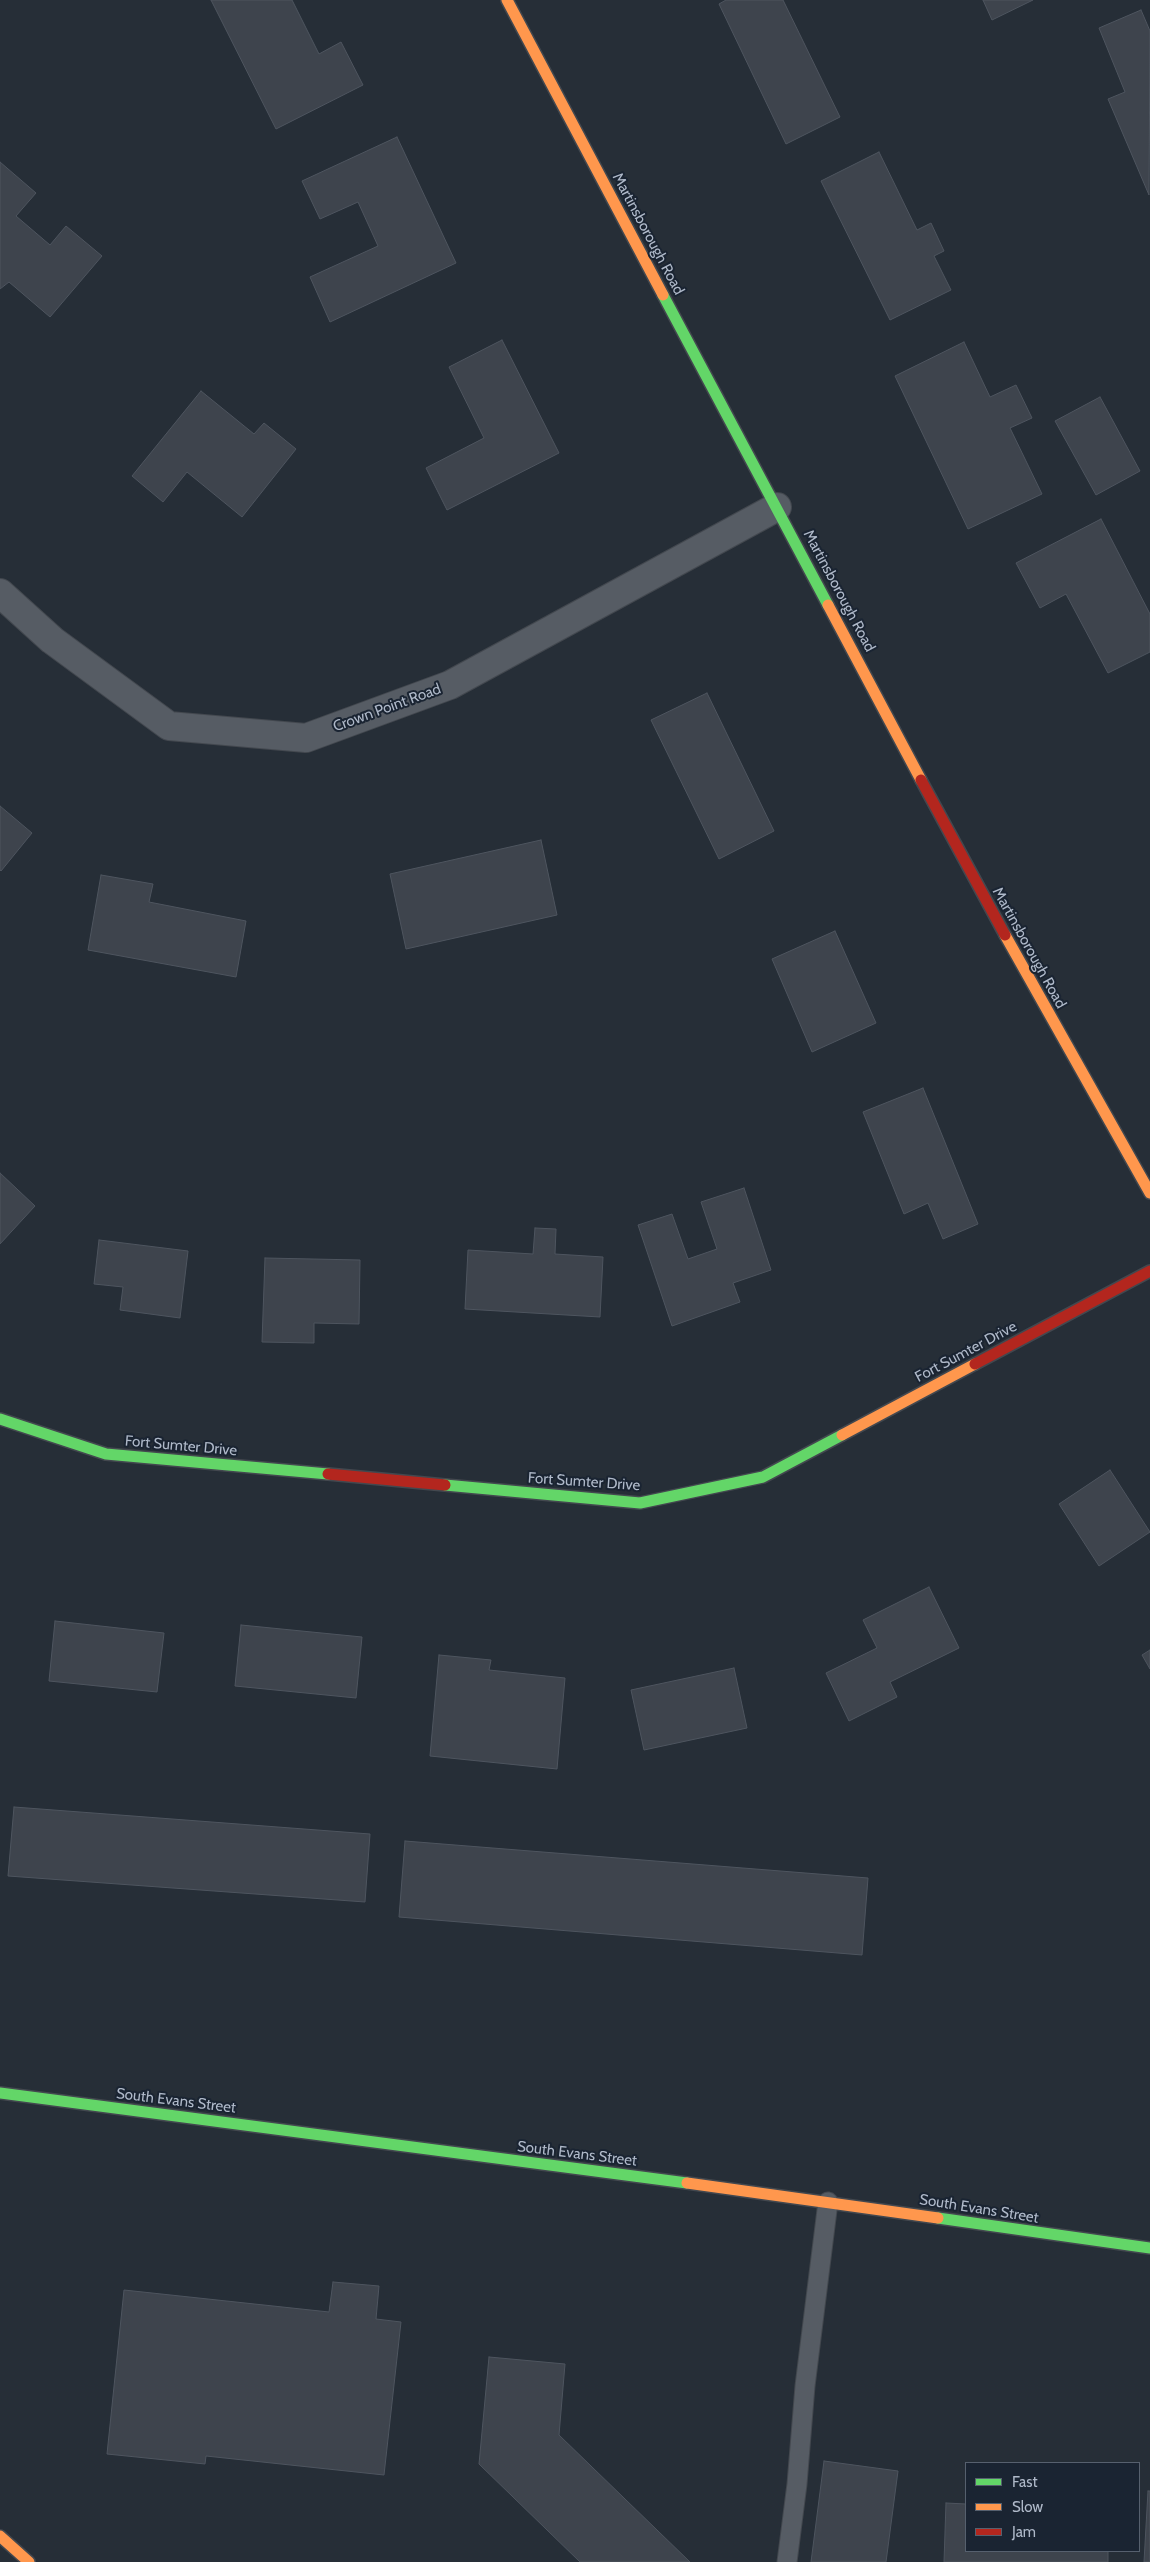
<!DOCTYPE html>
<style>
body{margin:0}
#map{position:relative;width:1150px;height:2562px;overflow:hidden;background:#262e37;font-family:Cabin,sans-serif}
canvas{display:block}
.legend{position:absolute;left:965px;top:2462px;width:175px;height:90px;box-sizing:border-box;background:#1a2432;border:1px solid #56606e;margin:0;padding:6px 9px;list-style:none;font-size:15px;color:#afb9c9}
.legend li{display:flex;align-items:center;gap:10px;height:25px}
.legend b{width:25px;border:1px solid #56606e}
</style>
<div id="map">
<canvas width="1150" height="2562"></canvas>
<ul class="legend">
<li><b style="height:6px;background:#63d668"></b>Fast</li>
<li><b style="height:6px;background:#ff974d"></b>Slow</li>
<li><b style="height:6px;background:#b3261e"></b>Jam</li>
</ul>
</div>
<script>
const context = document.querySelector('canvas').getContext('2d');
context.lineJoin = 'round';
function fillPath(path, color) { context.fillStyle = color; context.fill(path, 'evenodd'); }
const poly = rows => new Path2D(rows.map(r => 'M' + r).join(''));
function trace(path, color, width, dash) { context.strokeStyle = color; context.lineWidth = width; context.lineCap = dash ? 'butt' : 'round'; context.setLineDash(dash || []); context.stroke(path); }
function label(font, color, halo, rows, align = 'center') {
  context.font = font + ' Cabin,sans-serif'; context.lineWidth = 4; context.setLineDash([]); context.textBaseline = 'middle'; context.strokeStyle = halo; context.fillStyle = color; for (const [text, x, y, turn = 0] of rows) {
    context.save(); context.translate(x, y); context.rotate((+turn || 0) * Math.PI / 180); context.textAlign = isNaN(turn) ? turn : align; if (halo) context.strokeText(text, 0, 0); context.fillText(text, 0, 0); context.restore();
  }
}
const building = poly([
 [211,0,292,0,319,54,341,42,363,85,276,129,211,0],
 [726,0,783,0,840,117,786,144,719,4,726,0],
 [983,0,1033,0,992,20,983,0],
 [1141,10,1150,31,1149,195,1108,99,1125,92,1099,28,1141,10],
 [397,137,456,263,330,322,310,277,378,246,358,202,320,219,302,181,397,137],
 [879,152,917,230,931,223,944,251,934,256,951,290,890,320,821,181,879,152],
 [0,162,36,193,16,216,50,245,66,226,102,256,50,317,9,282,0,289,0,162],
 [502,340,559,453,447,510,426,468,484,438,449,367,502,340],
 [964,342,990,397,1016,385,1032,418,1010,428,1042,494,968,529,895,376,964,342],
 [201,391,254,434,264,423,296,449,242,517,187,472,163,502,132,476,201,391],
 [1100,397,1140,471,1096,495,1055,421,1100,397],
 [1101,519,1150,614,1150,652,1108,673,1066,594,1040,608,1016,563,1101,519],
 [707,693,774,831,719,859,651,720,707,693],
 [0,806,32,833,1,871,0,870,0,806],
 [541,840,557,915,406,949,390,874,541,840],
 [101,875,153,884,149,902,246,921,236,977,88,950,101,875],
 [835,931,876,1023,812,1052,772,959,835,931],
 [923,1088,978,1224,943,1239,928,1203,904,1214,863,1112,923,1088],
 [0,1173,35,1206,0,1244,0,1173],
 [744,1188,771,1270,733,1283,740,1302,672,1326,638,1225,672,1214,688,1259,717,1249,701,1202,744,1188],
 [535,1228,556,1229,555,1254,603,1257,600,1317,465,1309,468,1250,533,1254,535,1228],
 [99,1240,188,1251,180,1318,120,1310,123,1287,94,1284,99,1240],
 [265,1258,360,1260,359,1324,314,1323,314,1343,262,1342,265,1258],
 [1110,1470,1150,1532,1099,1566,1059,1504,1110,1470],
 [929,1587,959,1648,890,1682,897,1697,849,1721,826,1673,877,1648,863,1620,929,1587],
 [55,1621,164,1633,157,1692,49,1681,55,1621],
 [241,1625,362,1637,356,1698,235,1686,241,1625],
 [1150,1650,1150,1669,1142,1655,1150,1650],
 [439,1655,491,1660,489,1670,565,1678,557,1769,430,1756,439,1655],
 [734,1668,747,1728,644,1750,631,1690,734,1668],
 [14,1807,370,1834,365,1902,8,1876,14,1807],
 [405,1841,868,1878,862,1955,399,1917,405,1841],
 [333,2282,379,2286,376,2319,401,2322,384,2475,206,2456,205,2464,107,2454,124,2290,329,2312,333,2282],
 [489,2357,565,2364,559,2435,690,2562,580,2562,479,2464,489,2357],
 [824,2461,898,2471,886,2562,811,2562,824,2461],
 [1148,2491,1150,2491,1150,2562,1144,2562,1148,2491],
 [946,2503,966,2504,966,2551,1108,2551,1108,2562,944,2562,946,2503]
]);
fillPath(building, '#3e444d');
trace(building, '#4e555f', 1);
const lane = poly([
 [787,2562,797,2484,805,2386,828,2202]
]);
const street = poly([
 [0,593,52,640,169,726,306,738,450,685,777,507]
]);
const fast = poly([
 [663,295,828,605],
 [0,1419,106,1454,328,1474],
 [445,1485,640,1503,763,1477,842,1435],
 [0,2093,687,2183],
 [938,2218,1150,2248]
]);
const slow = poly([
 [507,0,663,295],
 [828,605,921,780],
 [1005,935,1150,1193],
 [842,1435,975,1364],
 [687,2183,938,2218],
 [0,2536,29,2562]
]);
const jam = poly([
 [921,780,1005,935],
 [975,1364,1150,1271],
 [328,1474,445,1485]
]);
trace(lane, '#43484f', 21);
trace(street, '#43484f', 30);
trace(fast, '#43484f', 14);
trace(slow, '#43484f', 14);
trace(jam, '#43484f', 14);
trace(lane, '#565c64', 19);
trace(street, '#565c64', 28);
trace(fast, '#63d668', 11);
trace(slow, '#ff974d', 11);
trace(jam, '#b3261e', 11);
label('15px', '#afb9c9', '#1a2432', [
 ["Martinsborough Road",648,234,62],
 ["Martinsborough Road",839,591,62],
 ["Crown Point Road",387,708,-20],
 ["Martinsborough Road",1029,948,61],
 ["Fort Sumter Drive",966,1352,-28],
 ["Fort Sumter Drive",181,1446,5],
 ["Fort Sumter Drive",584,1482,4],
 ["South Evans Street",176,2101,7],
 ["South Evans Street",577,2154,7],
 ["South Evans Street",979,2209,9]
]);
</script>
